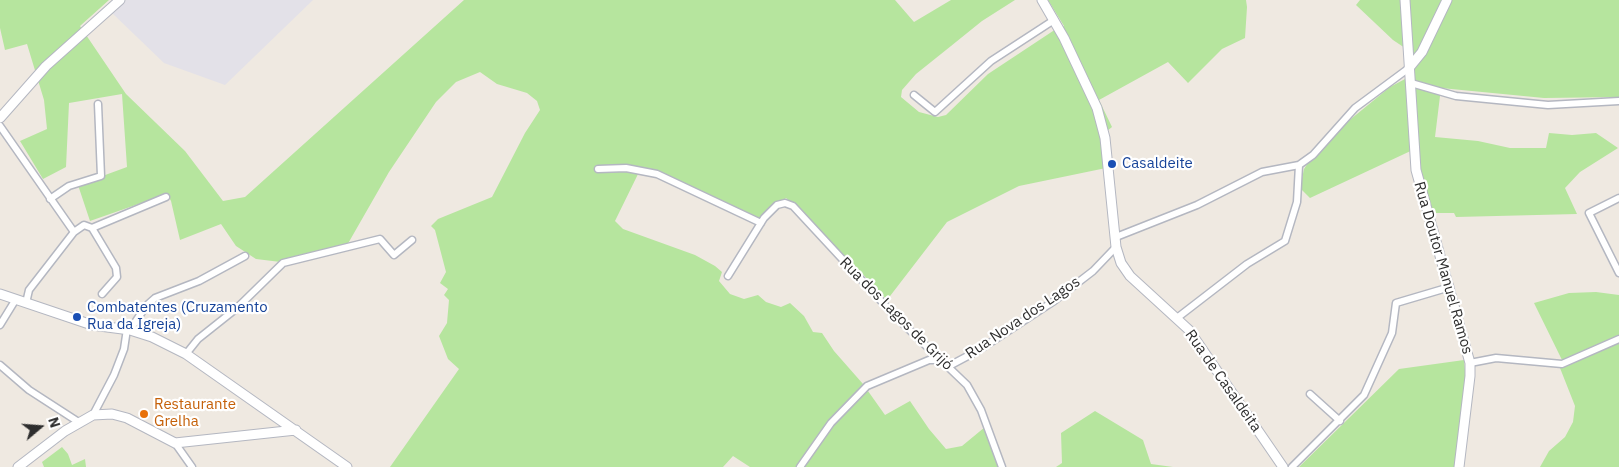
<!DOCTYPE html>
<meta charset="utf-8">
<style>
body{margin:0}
#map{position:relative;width:1619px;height:467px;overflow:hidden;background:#efe9e1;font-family:"IBM Plex Sans",sans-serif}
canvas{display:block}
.north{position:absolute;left:15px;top:402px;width:50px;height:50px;-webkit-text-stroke:4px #fff;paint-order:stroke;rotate:72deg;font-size:14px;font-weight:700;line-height:20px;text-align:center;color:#2e2e2e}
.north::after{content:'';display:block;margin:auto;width:18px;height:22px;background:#2e2e2e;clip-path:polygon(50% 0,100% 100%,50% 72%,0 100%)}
</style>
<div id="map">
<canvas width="1619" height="467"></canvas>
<div class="north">N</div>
</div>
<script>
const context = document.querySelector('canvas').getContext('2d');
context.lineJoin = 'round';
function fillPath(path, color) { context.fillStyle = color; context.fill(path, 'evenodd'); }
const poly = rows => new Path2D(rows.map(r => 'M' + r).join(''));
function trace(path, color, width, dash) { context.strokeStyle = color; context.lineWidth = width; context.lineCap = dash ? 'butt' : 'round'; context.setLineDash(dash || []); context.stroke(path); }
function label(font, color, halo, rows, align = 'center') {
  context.font = font + ' "IBM Plex Sans",sans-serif'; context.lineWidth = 4.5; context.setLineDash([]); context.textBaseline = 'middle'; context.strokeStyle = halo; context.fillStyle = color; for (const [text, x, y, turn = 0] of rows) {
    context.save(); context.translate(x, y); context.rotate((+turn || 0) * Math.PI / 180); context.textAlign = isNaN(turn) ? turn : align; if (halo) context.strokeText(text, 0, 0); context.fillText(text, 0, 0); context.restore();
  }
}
fillPath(poly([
 [126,0,313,0,225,85,164,63,111,12]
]), '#e3e1e8');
fillPath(poly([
 [0,0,109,0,80,26,126,94,185,151,223,201,245,197,464,0,895,0,914,22,951,0,1015,0,982,21,951,46,916,74,902,90,901,97,919,112,938,117,946,115,988,74,1053,31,1064,26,1048,0,1246,0,1247,7,1245,38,1222,49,1188,83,1168,62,1099,100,1112,127,1102,135,1106,168,1019,186,947,222,887,300,855,266,841,255,800,210,786,198,760,219,751,219,697,189,640,170,615,221,623,229,695,255,715,266,722,272,719,281,730,294,744,299,758,295,766,302,781,307,790,303,804,316,813,332,822,333,834,351,863,384,885,415,910,401,929,429,946,449,962,446,985,427,1000,467,750,467,733,456,723,467,390,467,459,369,448,359,439,336,447,323,449,300,444,295,448,289,440,283,446,272,435,230,431,226,438,219,492,197,525,133,540,110,537,101,527,93,497,84,480,72,456,82,436,102,389,172,346,247,289,263,256,259,236,246,221,224,180,240,171,201,167,194,90,221,78,185,127,167,122,94,69,103,66,167,43,179,20,141,47,129,44,100,27,44,5,50,0,28],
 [1360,0,1401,0,1407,8,1407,0,1619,0,1619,97,1544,98,1441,88,1435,137,1478,141,1510,148,1546,148,1549,133,1572,135,1596,133,1618,148,1580,172,1565,188,1577,214,1456,217,1454,213,1429,213,1417,148,1310,198,1300,188,1304,169,1311,158,1335,132,1390,87,1405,79,1413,70,1411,52,1393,40,1356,5],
 [1596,292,1619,295,1619,467,1540,467,1549,451,1565,437,1573,422,1575,406,1560,368,1564,367,1562,360,1534,303,1569,293],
 [1464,360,1466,380,1458,467,1299,467,1399,369],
 [1095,411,1143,440,1151,464,1173,467,1056,467,1062,463,1061,433],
 [62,447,68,454,72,465,85,459,86,467,44,467,42,462]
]), '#b6e59e');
const street = poly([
 [1411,83,1456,96,1548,105,1619,101],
 [914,95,935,112,991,61,1054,20],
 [0,126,74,232],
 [598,169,626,168,657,174,761,223],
 [1619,198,1589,213,1619,273],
 [50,199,69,186,101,176,98,104],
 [92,228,166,197],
 [1116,237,1197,205,1262,172,1299,165,1313,155,1355,108,1409,68],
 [728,276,764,218,777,205,785,203,793,206,895,316,967,385,981,410,1002,467],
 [26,303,29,290,74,232,84,225,92,228,116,268,117,277,102,294],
 [1177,318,1247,264,1285,241,1297,202,1299,165],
 [0,325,16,299],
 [130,330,146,306,155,298,199,281,245,256],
 [186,354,198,339,237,308,283,263,380,239,394,255,412,240],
 [1470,363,1496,358,1562,364,1619,339],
 [0,365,29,390,80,423],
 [949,366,979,350,1054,301,1093,271,1116,247],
 [1310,394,1340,421],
 [93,415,114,375,124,349,127,329],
 [175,443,192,467],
 [800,467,831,423,867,386,929,360,941,360],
 [1292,467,1364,395,1392,333,1396,303,1450,287]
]);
const secondary = poly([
 [1042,0,1064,38,1097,108,1105,138,1116,247,1121,263,1130,276,1189,330,1283,467],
 [1405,0,1416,170,1470,363,1470,376,1459,467],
 [1409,68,1422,52,1447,0],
 [0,118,46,66,120,0],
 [0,294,92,325,130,330,152,337,186,354,347,467],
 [18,467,65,431,93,415,112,414,127,418,175,443,296,430]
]);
trace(street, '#b4b7c1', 9);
trace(secondary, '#b4b7c1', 11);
trace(street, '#fff', 6);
trace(secondary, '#fff', 9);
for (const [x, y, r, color] of [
 [1112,164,5,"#1a4fb4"],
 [77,317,5,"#1a4fb4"],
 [144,414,5,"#e8710a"]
]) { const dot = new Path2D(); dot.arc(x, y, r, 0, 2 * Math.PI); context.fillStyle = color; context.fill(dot); trace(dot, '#fff', 2); }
label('15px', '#164399', '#fff', [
 ["Casaldeite",1122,164],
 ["Combatentes (Cruzamento",87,308],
 ["Rua da Igreja)",87,325]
], 'left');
label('15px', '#2e2e2e', '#fff', [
 ["Rua Doutor Manuel Ramos",1443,268,74],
 ["Rua dos Lagos de Grijó",896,314,45],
 ["Rua Nova dos Lagos",1023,318,-34],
 ["Rua de Casaldeita",1223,381,55]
]);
label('15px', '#c56008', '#fff', [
 ["Restaurante",154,405],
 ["Grelha",154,422]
], 'left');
</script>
